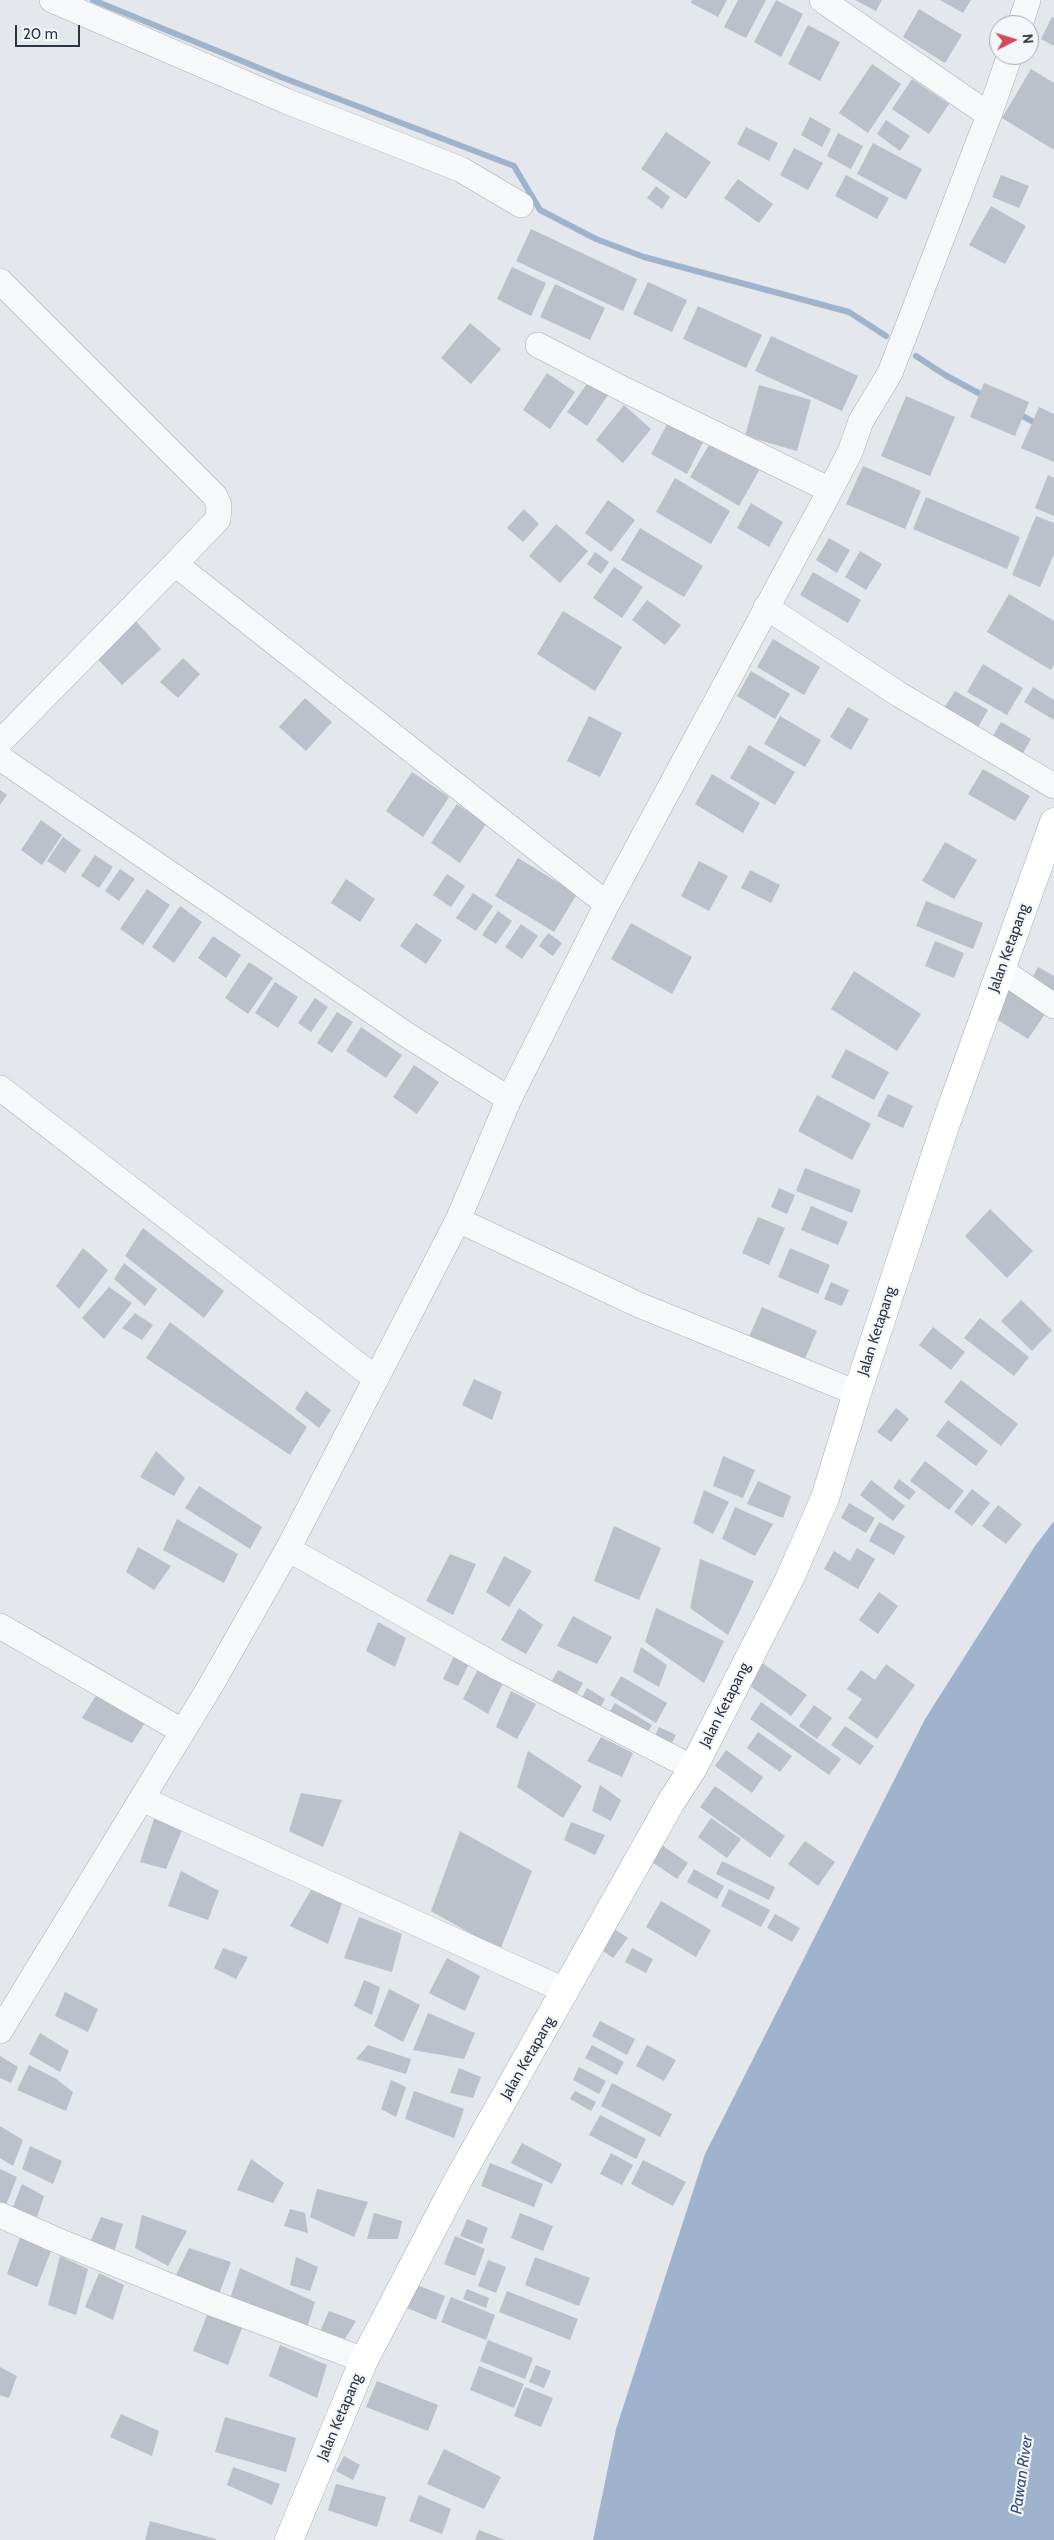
<!DOCTYPE html>
<style>
body{margin:0}
#map{position:relative;width:1054px;height:2540px;overflow:hidden;background:#e4e7ec;font-family:Cabin,sans-serif}
canvas{display:block}
.north{position:absolute;left:989px;top:15px;width:50px;height:50px;box-sizing:border-box;background:#f4f6f9;border:1px solid #a4a8b1;border-radius:50%;rotate:85deg;font-size:14px;font-weight:700;line-height:20px;text-align:center;color:#2b3445}
.north::after{content:'';display:block;margin:auto;width:18px;height:22px;background:#d1495b;clip-path:polygon(50% 0,100% 100%,50% 72%,0 100%)}
.scale{position:absolute;left:15px;top:25px;width:65px;height:22px;box-sizing:border-box;border:2px solid #2b3445;border-top:0;padding-left:6px;font-size:15px;line-height:18px;white-space:nowrap;color:#2b3445;-webkit-text-stroke:4px #f4f6f9;paint-order:stroke}
</style>
<div id="map">
<canvas width="1054" height="2540"></canvas>
<div class="north">N</div>
<div class="scale">20 m</div>
</div>
<script>
const context = document.querySelector('canvas').getContext('2d');
context.lineJoin = 'round';
function fillPath(path, color) { context.fillStyle = color; context.fill(path, 'evenodd'); }
const poly = rows => new Path2D(rows.map(r => 'M' + r).join(''));
function trace(path, color, width, dash) { context.strokeStyle = color; context.lineWidth = width; context.lineCap = dash ? 'butt' : 'round'; context.setLineDash(dash || []); context.stroke(path); }
function label(font, color, halo, rows, align = 'center') {
  context.font = font + ' Cabin,sans-serif'; context.lineWidth = 4.5; context.setLineDash([]); context.textBaseline = 'middle'; context.strokeStyle = halo; context.fillStyle = color; for (const [text, x, y, turn = 0] of rows) {
    context.save(); context.translate(x, y); context.rotate((+turn || 0) * Math.PI / 180); context.textAlign = isNaN(turn) ? turn : align; if (halo) context.strokeText(text, 0, 0); context.fillText(text, 0, 0); context.restore();
  }
}
fillPath(poly([
 [1054,1521,1054,2540,593,2540,616,2429,705,2154,925,1719,1035,1546]
]), '#9fb4cc');
trace(poly([
 [93,0,281,77,514,166,540,210,596,239,644,257,849,312,886,336],
 [916,356,945,375,986,397],
 [1017,413,1054,433]
]), '#9fb4cc', 6);
fillPath(poly([
 [692,0,727,0,718,17,691,3],
 [738,0,766,0,746,38,724,27],
 [776,0,803,14,781,57,754,42],
 [855,0,882,0,876,11],
 [940,0,971,0,963,13],
 [919,9,962,35,945,63,903,37],
 [1052,17,1054,18,1054,46,1041,39],
 [808,25,840,42,820,81,788,64],
 [872,64,901,84,868,133,839,113],
 [1031,69,1054,83,1054,150,1002,118],
 [912,79,949,104,929,134,892,109],
 [810,117,831,129,822,147,801,135],
 [886,120,910,136,900,151,877,134],
 [746,127,778,143,769,161,737,144],
 [666,132,711,162,686,199,641,169],
 [838,133,863,146,851,169,827,156],
 [873,143,922,169,906,200,857,174],
 [794,148,823,163,808,190,780,175],
 [846,175,889,198,877,219,835,196],
 [1001,175,1029,186,1019,208,992,197],
 [738,179,773,204,759,223,724,198],
 [656,186,670,197,662,209,647,198],
 [991,206,1026,226,1005,264,969,245],
 [531,229,637,279,623,311,516,261],
 [512,267,546,283,531,316,497,299],
 [648,282,687,300,672,332,633,314],
 [555,284,605,308,590,340,540,317],
 [698,306,762,335,746,368,683,339],
 [470,323,501,349,471,384,441,358],
 [771,336,858,376,842,411,755,371],
 [547,373,575,392,550,429,523,410],
 [589,381,608,395,587,426,567,412],
 [984,383,1029,402,1015,436,970,417],
 [759,385,811,400,797,451,745,436],
 [906,396,955,417,930,476,881,456],
 [624,405,651,429,623,463,596,440],
 [1039,407,1054,414,1054,462,1021,448],
 [669,421,704,440,687,474,651,454],
 [712,440,760,469,739,506,690,477],
 [863,466,921,491,905,529,846,504],
 [1048,475,1054,478,1054,516,1035,508],
 [675,478,730,511,711,544,656,512],
 [926,497,1020,537,1007,569,913,529],
 [608,500,635,520,611,552,585,533],
 [751,503,783,522,769,547,737,528],
 [524,509,539,524,523,542,507,528],
 [1036,516,1054,523,1054,554,1040,587,1012,575],
 [556,524,588,551,560,583,529,556],
 [640,528,703,566,684,597,621,560],
 [829,538,850,550,837,573,816,560],
 [860,551,882,564,866,590,845,577],
 [595,552,609,562,601,574,587,564],
 [614,567,643,587,622,618,593,598],
 [813,572,861,600,848,623,800,595],
 [1009,594,1054,621,1054,665,1051,670,987,632],
 [647,600,681,625,665,645,632,620],
 [563,611,622,647,595,691,537,654],
 [132,617,161,649,122,685,93,654],
 [773,639,820,667,804,695,757,667],
 [183,658,200,674,178,698,160,682],
 [983,664,1023,688,1007,715,967,692],
 [751,671,790,694,775,719,737,696],
 [1033,687,1054,700,1054,720,1024,702],
 [955,691,988,710,974,734,940,715],
 [305,698,332,722,306,751,279,727],
 [848,707,869,719,851,750,830,737],
 [589,716,622,733,600,777,567,761],
 [780,716,821,740,805,767,764,744],
 [1001,722,1031,739,1017,764,987,746],
 [749,745,795,772,775,805,730,778],
 [983,769,1030,796,1015,821,968,794],
 [412,772,449,797,423,837,386,811],
 [712,774,760,803,743,833,695,804],
 [0,790,7,795,0,805],
 [457,804,486,824,460,863,431,843],
 [41,820,62,835,42,865,21,850],
 [63,837,81,850,65,873,47,861],
 [945,842,977,860,954,899,922,881],
 [95,855,113,867,99,888,81,876],
 [518,858,577,894,554,932,495,896],
 [699,861,728,876,709,911,681,896],
 [120,869,135,879,119,901,105,891],
 [750,870,780,885,771,903,741,888],
 [447,874,465,886,451,907,433,895],
 [346,879,375,899,360,922,331,903],
 [147,889,170,905,143,945,120,929],
 [473,893,493,906,476,931,456,918],
 [926,901,983,923,973,949,916,926],
 [180,906,202,922,174,963,152,947],
 [498,911,512,921,496,944,482,935],
 [416,923,442,940,426,964,400,946],
 [631,923,692,957,672,994,611,959],
 [521,924,538,936,522,959,505,947],
 [548,933,562,943,553,956,539,946],
 [213,936,241,955,226,978,198,958],
 [935,941,964,953,954,978,925,966],
 [249,962,273,978,248,1014,225,998],
 [1038,967,1054,976,1054,996,1030,982],
 [854,971,921,1014,897,1051,831,1009],
 [275,982,298,997,278,1028,255,1013],
 [1007,989,1045,1014,1028,1039,990,1015],
 [315,998,328,1007,311,1032,298,1023],
 [337,1012,353,1022,332,1053,317,1043],
 [361,1027,402,1055,386,1078,346,1051],
 [846,1049,889,1072,874,1100,831,1077],
 [414,1065,439,1082,417,1114,393,1097],
 [888,1094,913,1106,903,1128,877,1116],
 [817,1095,871,1124,852,1160,798,1131],
 [805,1168,861,1190,852,1213,796,1191],
 [779,1188,795,1195,787,1214,771,1207],
 [811,1206,848,1222,838,1245,801,1230],
 [990,1209,1033,1251,1007,1278,965,1236],
 [758,1217,785,1228,769,1265,742,1253],
 [143,1228,224,1291,204,1318,125,1256],
 [83,1248,108,1270,79,1309,56,1286],
 [790,1248,830,1265,818,1294,778,1277],
 [124,1263,157,1289,145,1306,114,1279],
 [831,1282,849,1290,842,1306,824,1299],
 [109,1287,132,1303,104,1339,82,1318],
 [1021,1300,1052,1330,1032,1351,1001,1321],
 [762,1307,817,1331,803,1363,748,1339],
 [135,1313,153,1325,142,1340,122,1328],
 [980,1318,1029,1357,1014,1376,964,1338],
 [170,1322,307,1427,290,1455,146,1358],
 [933,1327,965,1352,951,1370,919,1345],
 [474,1379,502,1392,492,1420,462,1405],
 [961,1380,1018,1424,1001,1446,944,1402],
 [306,1391,331,1410,319,1428,295,1409],
 [896,1408,909,1419,891,1442,877,1432],
 [948,1420,988,1451,976,1466,936,1436],
 [156,1451,185,1478,174,1496,140,1477],
 [723,1456,755,1470,743,1498,713,1486],
 [925,1461,964,1491,949,1510,910,1481],
 [899,1479,916,1492,909,1500,893,1488],
 [871,1480,905,1506,893,1521,860,1495],
 [758,1481,791,1496,783,1518,747,1504],
 [199,1486,262,1527,250,1549,185,1508],
 [972,1489,990,1503,972,1526,954,1512],
 [704,1490,729,1502,713,1534,693,1523],
 [849,1503,875,1518,866,1533,841,1518],
 [998,1505,1022,1524,1006,1544,982,1526],
 [735,1507,773,1524,755,1556,722,1539],
 [177,1519,238,1554,224,1583,163,1550],
 [879,1522,905,1536,894,1555,869,1541],
 [614,1526,661,1548,639,1600,594,1581],
 [138,1547,171,1566,154,1590,126,1572],
 [857,1548,875,1559,858,1589,824,1569,834,1551,850,1561],
 [450,1554,476,1564,453,1615,426,1601],
 [504,1556,532,1571,509,1607,486,1592],
 [700,1559,754,1581,728,1635,690,1608],
 [879,1592,898,1606,878,1634,859,1620],
 [519,1608,543,1625,526,1654,501,1640],
 [656,1608,724,1641,704,1683,645,1642],
 [573,1616,612,1637,597,1664,557,1646],
 [378,1622,406,1638,395,1667,366,1651],
 [641,1647,667,1665,659,1687,633,1672],
 [454,1656,469,1664,458,1686,443,1679],
 [761,1662,807,1695,791,1716,746,1683],
 [886,1664,915,1685,877,1739,848,1718,862,1699,847,1689,861,1670,875,1680],
 [479,1667,504,1681,488,1714,463,1699],
 [558,1670,583,1683,575,1697,550,1684],
 [621,1676,667,1703,656,1723,610,1695],
 [587,1688,605,1699,598,1711,580,1701],
 [99,1691,148,1718,132,1743,82,1718],
 [511,1691,536,1704,517,1739,496,1727],
 [761,1702,841,1759,829,1775,750,1719],
 [615,1703,652,1725,644,1738,607,1716],
 [814,1705,832,1718,817,1739,799,1726],
 [845,1726,874,1746,860,1765,831,1745],
 [659,1727,676,1735,670,1747,653,1740],
 [758,1732,792,1756,780,1772,747,1748],
 [601,1737,633,1753,622,1777,587,1761],
 [726,1750,763,1777,752,1793,715,1766],
 [528,1751,582,1786,563,1818,517,1787],
 [600,1785,621,1800,611,1821,592,1811],
 [715,1786,785,1836,770,1858,700,1807],
 [301,1793,342,1800,323,1847,289,1831],
 [155,1816,182,1830,166,1869,140,1862],
 [711,1818,741,1839,727,1858,698,1837],
 [571,1822,605,1835,595,1855,564,1840],
 [460,1831,532,1871,500,1950,431,1911],
 [805,1841,835,1862,818,1886,788,1864],
 [660,1844,688,1863,677,1879,649,1860],
 [722,1861,775,1887,769,1900,716,1874],
 [694,1869,724,1886,717,1899,687,1882],
 [181,1871,219,1891,208,1920,168,1906],
 [729,1889,770,1910,761,1927,721,1906],
 [311,1890,343,1900,328,1944,290,1926],
 [661,1901,711,1930,696,1957,646,1927],
 [775,1914,800,1928,792,1942,767,1928],
 [359,1917,402,1934,392,1972,344,1958],
 [613,1928,628,1938,613,1958,599,1948],
 [223,1948,248,1957,236,1979,214,1968],
 [632,1948,653,1959,646,1973,625,1962],
 [447,1958,480,1976,465,2011,429,1993],
 [364,1980,380,1987,372,2015,354,2006],
 [389,1989,420,2005,403,2042,374,2026],
 [65,1992,98,2009,88,2032,55,2016],
 [428,2013,475,2033,464,2059,413,2050],
 [600,2021,635,2039,627,2055,592,2036],
 [40,2033,69,2051,60,2072,29,2054],
 [368,2045,411,2059,406,2074,356,2059],
 [592,2045,624,2062,617,2075,585,2058],
 [647,2045,676,2060,664,2081,636,2066],
 [0,2056,18,2067,11,2083,0,2078],
 [29,2065,55,2078,73,2092,66,2111,17,2090],
 [579,2067,606,2081,599,2094,573,2080],
 [459,2068,481,2077,473,2098,450,2093],
 [391,2080,406,2087,396,2117,381,2109],
 [612,2083,672,2114,660,2137,601,2106],
 [414,2091,464,2109,454,2138,405,2119],
 [575,2091,596,2102,591,2111,570,2099],
 [600,2115,646,2139,636,2159,589,2135],
 [0,2126,23,2140,13,2166,0,2158],
 [522,2143,562,2164,552,2184,511,2163],
 [30,2146,62,2161,53,2184,22,2169],
 [611,2153,633,2165,622,2185,600,2174],
 [251,2159,284,2183,273,2203,237,2190],
 [643,2160,686,2182,673,2206,631,2184],
 [490,2163,543,2184,534,2207,481,2186],
 [0,2169,17,2177,6,2205,0,2202],
 [22,2184,44,2196,37,2217,13,2207],
 [317,2189,368,2202,354,2237,310,2217],
 [290,2209,305,2213,308,2233,284,2226],
 [374,2213,402,2221,398,2239,367,2239],
 [520,2213,553,2226,543,2251,511,2238],
 [142,2215,187,2231,168,2266,135,2248],
 [101,2217,123,2224,113,2255,88,2247],
 [467,2219,488,2228,482,2244,460,2236],
 [455,2236,485,2249,475,2276,444,2264],
 [20,2237,51,2251,37,2287,7,2274],
 [189,2248,231,2262,219,2294,176,2275],
 [60,2256,88,2269,76,2315,48,2305],
 [296,2257,318,2267,310,2291,290,2285],
 [535,2257,590,2278,579,2306,525,2285],
 [488,2260,506,2267,496,2293,478,2286],
 [240,2268,315,2302,306,2331,229,2302],
 [99,2273,124,2285,113,2320,85,2307],
 [417,2285,445,2296,436,2320,407,2308],
 [467,2289,489,2298,486,2308,463,2299],
 [507,2291,578,2319,570,2340,499,2312],
 [451,2297,495,2315,486,2340,441,2322],
 [329,2311,356,2321,342,2344,319,2334],
 [207,2315,242,2328,228,2365,193,2351],
 [488,2340,533,2358,525,2379,480,2361],
 [280,2345,327,2365,317,2398,269,2376],
 [536,2365,551,2371,544,2388,529,2382],
 [479,2366,524,2384,514,2408,470,2390],
 [0,2367,17,2376,9,2398,0,2395],
 [377,2381,438,2405,428,2431,366,2407],
 [525,2387,553,2398,541,2427,514,2416],
 [121,2414,159,2431,152,2456,110,2437],
 [225,2417,296,2438,286,2472,215,2452],
 [444,2449,501,2477,484,2509,427,2484],
 [344,2456,360,2465,353,2480,336,2471],
 [233,2467,280,2484,272,2505,227,2485],
 [336,2484,386,2497,377,2527,328,2510],
 [419,2495,451,2509,442,2534,409,2521],
 [150,2521,216,2539,216,2540,145,2540],
 [479,2530,505,2540,475,2540]
]), '#bbc0ca');
const minor = poly([
 [52,0,286,101,460,169,521,205],
 [822,0,989,115],
 [1020,25,1028,0],
 [0,281,215,496,219,505,218,519,175,564],
 [538,345,625,390,830,490],
 [766,607,900,695,1054,786],
 [0,742,175,564,607,904],
 [0,758,407,1035,509,1099],
 [1001,970,1054,1006],
 [0,1088,375,1378],
 [458,1220,639,1305,857,1393],
 [288,1549,499,1668,693,1768],
 [0,1626,182,1731],
 [142,1799,566,1991],
 [0,2031,211,1685,288,1549,458,1220,509,1099,607,904,825,500,850,452,861,421,890,373,989,115,1010,55],
 [0,2215,54,2239,209,2302,364,2360]
]);
const major = poly([
 [289,2540,364,2360,458,2180,671,1802,693,1768,789,1580,825,1498,857,1393,945,1126,1054,822]
]);
trace(minor, '#a9aeb7', 26);
trace(major, '#a3abb8', 29);
trace(minor, '#f7f8fa', 25);
trace(major, '#fff', 28);
label('15px', '#2b3445', '#f4f6f9', [
 ["Jalan Ketapang",1009,948,-70],
 ["Jalan Ketapang",877,1331,-72],
 ["Jalan Ketapang",725,1705,-63],
 ["Jalan Ketapang",528,2058,-60],
 ["Jalan Ketapang",340,2417,-67]
]);
label('italic 16px', '#34527a', '#f4f6f9', [
 ["Pawan River",1022,2475,-82]
]);
</script>
